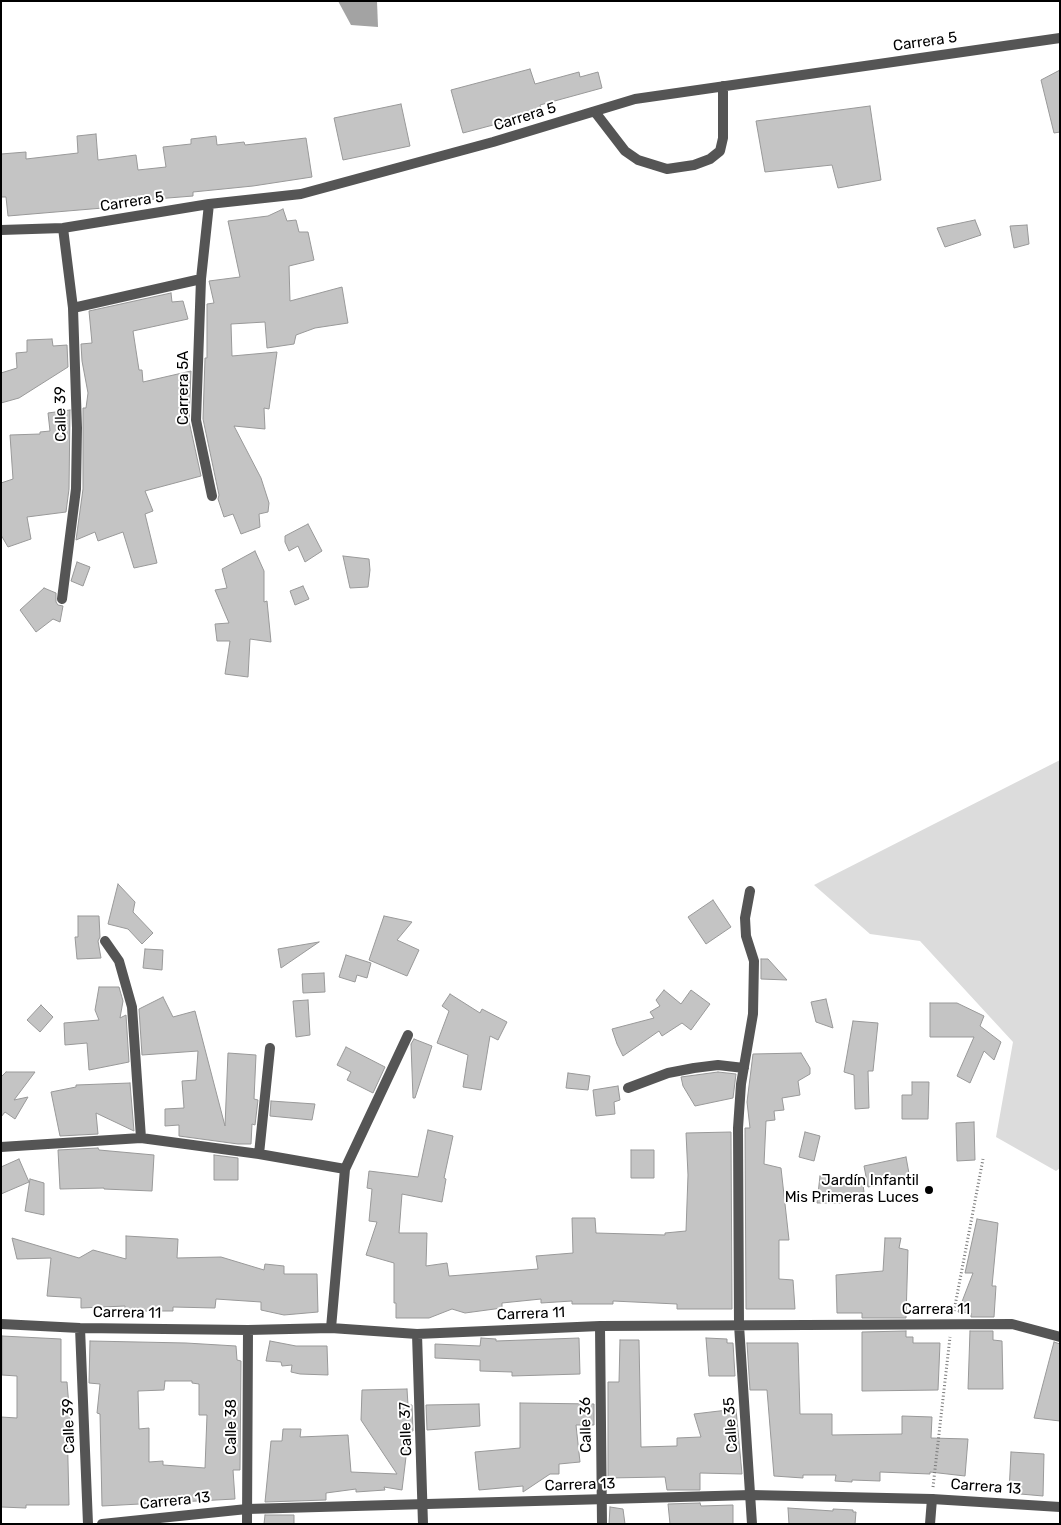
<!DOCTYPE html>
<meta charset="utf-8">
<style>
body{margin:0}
#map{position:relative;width:1061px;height:1525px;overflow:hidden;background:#fff;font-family:Rubik,sans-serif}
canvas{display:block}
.frame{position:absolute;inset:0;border:2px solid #000;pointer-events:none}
</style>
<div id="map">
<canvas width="1061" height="1525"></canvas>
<div class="frame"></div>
</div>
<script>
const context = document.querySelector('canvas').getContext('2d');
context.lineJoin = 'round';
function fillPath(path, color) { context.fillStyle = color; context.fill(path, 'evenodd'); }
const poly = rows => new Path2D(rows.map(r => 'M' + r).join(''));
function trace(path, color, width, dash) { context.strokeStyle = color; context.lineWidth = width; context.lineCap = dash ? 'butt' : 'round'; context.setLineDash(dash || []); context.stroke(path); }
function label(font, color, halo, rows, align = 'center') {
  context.font = font + ' Rubik,sans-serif'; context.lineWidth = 4; context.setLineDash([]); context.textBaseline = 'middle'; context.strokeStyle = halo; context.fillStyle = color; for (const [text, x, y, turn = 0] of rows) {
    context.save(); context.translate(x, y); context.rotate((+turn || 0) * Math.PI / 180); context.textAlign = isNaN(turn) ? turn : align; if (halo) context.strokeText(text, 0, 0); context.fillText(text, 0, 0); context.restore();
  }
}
fillPath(poly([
 [1060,760,1060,1168,1056,1171,996,1137,1013,1042,920,941,870,934,814,885]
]), '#dcdcdc');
fillPath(poly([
 [338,1,377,1,378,27,351,25]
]), '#a3a3a3');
const building = poly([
 [530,69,535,84,579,72,580,77,598,72,602,88,540,105,542,112,463,133,451,90,530,69],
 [1060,70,1060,132,1054,133,1041,80,1060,70],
 [401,104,410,146,343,160,334,118,401,104],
 [870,106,881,180,838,188,832,165,765,172,756,121,870,106],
 [96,134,98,160,136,155,138,170,166,167,163,147,191,144,191,139,216,136,217,145,244,142,245,145,306,138,312,177,253,186,193,192,193,196,143,200,142,199,102,203,103,208,8,216,6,197,1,197,1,154,26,152,26,159,78,153,77,136,96,134],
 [283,209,287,221,296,220,299,232,308,232,314,260,289,266,290,301,342,287,348,323,315,328,296,335,294,344,267,348,265,322,231,324,232,356,277,352,269,409,264,408,265,429,234,426,261,478,269,503,268,512,259,514,260,527,241,534,233,514,224,517,218,499,219,495,203,419,205,358,207,358,207,304,214,303,209,281,240,277,228,221,268,216,283,209],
 [975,220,981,235,945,247,937,228,975,220],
 [1027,225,1029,244,1014,248,1010,226,1027,225],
 [171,293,172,302,183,301,188,319,133,331,139,370,142,370,143,382,191,371,189,421,201,476,145,491,153,511,145,514,157,563,134,568,123,532,98,541,95,532,76,540,83,489,83,408,86,408,88,393,82,361,81,344,92,343,89,311,171,293],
 [52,339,53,346,67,345,68,367,19,398,1,403,1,373,17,368,16,353,27,352,27,340,52,339],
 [70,410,69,489,66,512,27,517,31,539,8,547,1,535,1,483,13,479,10,435,40,434,40,432,50,431,48,413,70,410],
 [308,524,322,551,305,562,298,546,289,551,285,542,285,536,308,524],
 [255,551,264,571,264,602,267,601,271,642,250,639,248,677,225,674,230,641,217,641,215,624,229,623,215,590,227,588,222,569,255,551],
 [343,556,369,559,370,570,368,587,350,588,343,556],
 [77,562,90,567,83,586,71,581,77,562],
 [303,586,309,599,295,605,290,591,303,586],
 [44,588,56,593,56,602,58,605,63,606,60,622,53,619,36,632,20,610,44,588],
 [118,884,135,902,133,912,153,933,142,944,128,929,108,924,118,884],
 [713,900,731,927,706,944,688,917,713,900],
 [78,916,99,916,100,937,98,941,101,958,77,959,75,937,78,937,78,916],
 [384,916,412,922,397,940,419,950,407,976,369,960,384,916],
 [319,942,281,968,278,949,319,942],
 [145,949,163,950,162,970,143,968,145,949],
 [346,955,371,963,367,978,357,975,355,982,339,977,346,955],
 [761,959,768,959,787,980,761,979,761,959],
 [324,973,325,992,303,993,302,974,324,973],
 [99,987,119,987,123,1001,120,1018,126,1015,129,1062,89,1070,87,1043,65,1045,64,1023,99,1020,95,1010,99,987],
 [664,990,681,1004,691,990,710,1004,691,1030,682,1023,662,1036,659,1031,623,1056,617,1044,612,1029,654,1018,650,1012,660,1006,656,1000,664,990],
 [450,994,480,1013,482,1009,507,1022,498,1040,490,1036,481,1090,463,1087,468,1055,437,1043,449,1011,442,1006,450,994],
 [163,997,173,1017,195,1011,225,1126,228,1053,256,1055,254,1099,258,1100,255,1125,252,1124,251,1144,238,1144,179,1136,179,1125,165,1126,165,1109,184,1108,182,1081,196,1080,198,1051,142,1055,139,1009,163,997],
 [826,999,833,1028,816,1022,811,1002,826,999],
 [308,1000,310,1035,296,1037,293,1001,308,1000],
 [930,1003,957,1003,984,1016,980,1026,1001,1042,994,1060,984,1051,970,1083,957,1076,974,1037,930,1037,930,1003],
 [41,1005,53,1017,40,1032,27,1020,41,1005],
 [853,1021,878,1023,873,1071,868,1071,869,1108,855,1109,854,1075,844,1072,853,1021],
 [414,1039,432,1046,415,1098,413,1098,411,1044,414,1039],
 [346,1047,385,1067,373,1093,347,1080,351,1072,337,1065,346,1047],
 [801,1053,810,1068,810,1074,798,1081,800,1095,782,1098,784,1110,774,1111,775,1120,766,1121,764,1164,781,1168,789,1240,779,1240,779,1279,793,1280,795,1309,746,1309,745,1128,750,1128,747,1102,753,1054,801,1053],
 [6,1072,35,1072,14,1100,28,1097,15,1119,5,1112,1,1117,1,1077,6,1072],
 [718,1072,736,1074,733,1098,695,1106,683,1086,681,1077,718,1072],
 [568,1073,590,1076,588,1090,566,1088,568,1073],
 [912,1082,929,1082,928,1119,902,1119,902,1095,912,1095,912,1082],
 [130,1083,134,1131,96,1113,98,1134,60,1136,51,1092,76,1087,76,1085,130,1083],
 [618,1086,620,1100,614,1102,615,1114,596,1116,593,1090,618,1086],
 [271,1101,315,1104,312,1120,270,1116,271,1101],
 [974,1122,975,1160,957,1161,956,1123,974,1122],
 [428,1130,453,1136,444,1178,446,1179,442,1202,402,1194,399,1233,427,1233,426,1266,447,1263,449,1276,538,1269,536,1256,573,1253,572,1218,595,1218,596,1233,665,1235,665,1233,686,1231,688,1175,686,1133,731,1132,732,1309,677,1309,677,1304,613,1301,613,1304,572,1304,572,1301,541,1303,541,1299,502,1303,502,1308,465,1313,452,1309,429,1318,396,1318,396,1303,394,1303,394,1263,366,1255,377,1222,369,1221,372,1189,367,1188,369,1171,418,1177,428,1130],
 [805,1132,820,1136,814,1161,799,1157,805,1132],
 [98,1148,99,1150,154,1155,152,1191,104,1189,104,1188,60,1189,58,1150,98,1148],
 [631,1150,654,1150,654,1178,631,1178,631,1150],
 [214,1155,238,1158,238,1180,214,1180,214,1155],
 [906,1157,910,1179,868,1187,864,1166,906,1157],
 [19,1159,29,1182,1,1194,1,1167,19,1159],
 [820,1176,862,1178,864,1192,841,1196,841,1203,817,1203,820,1176],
 [30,1179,44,1183,44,1215,25,1211,30,1179],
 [977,1219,998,1223,992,1286,996,1286,994,1317,971,1317,971,1313,958,1312,973,1273,965,1273,977,1219],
 [126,1236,178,1239,177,1258,221,1257,264,1270,265,1264,284,1266,284,1274,317,1274,318,1312,284,1315,261,1310,261,1302,216,1299,215,1308,173,1307,173,1311,125,1311,125,1306,81,1308,81,1298,47,1296,51,1258,17,1259,12,1238,79,1258,93,1250,126,1259,126,1236],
 [885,1238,901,1238,899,1248,908,1250,906,1318,862,1318,862,1313,837,1313,836,1275,883,1271,885,1238],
 [906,1331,906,1337,913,1337,913,1343,940,1343,938,1390,862,1391,862,1332,906,1331],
 [970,1331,993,1331,993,1340,1002,1341,1003,1389,968,1389,970,1331],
 [2,1336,61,1339,61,1382,67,1382,70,1419,67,1419,69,1505,26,1505,26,1508,1,1507,1,1417,17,1418,17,1376,2,1375,2,1336],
 [481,1338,496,1339,496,1341,579,1338,580,1374,512,1376,512,1372,480,1371,480,1360,435,1358,435,1344,480,1346,481,1338],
 [706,1338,727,1339,727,1343,733,1343,735,1376,709,1376,706,1338],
 [620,1340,639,1340,641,1447,677,1446,677,1438,701,1437,694,1414,736,1409,742,1474,700,1473,700,1490,667,1490,665,1477,608,1478,608,1382,619,1382,620,1340],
 [90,1341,186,1343,236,1346,237,1360,241,1361,240,1470,233,1470,235,1499,102,1506,100,1414,97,1413,100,1384,89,1383,90,1341],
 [165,1381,192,1381,192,1383,199,1384,199,1415,207,1415,205,1468,163,1465,163,1461,149,1462,149,1428,139,1429,138,1391,164,1390,165,1381],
 [270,1341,296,1346,327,1346,328,1375,300,1374,291,1372,292,1365,282,1366,281,1362,266,1361,270,1341],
 [1054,1342,1060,1344,1060,1421,1034,1418,1054,1342],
 [747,1343,798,1343,800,1414,832,1414,832,1435,902,1434,902,1416,932,1417,931,1438,968,1439,965,1476,930,1472,930,1474,880,1472,880,1481,852,1480,852,1482,835,1481,836,1475,803,1475,803,1478,774,1476,767,1390,750,1390,747,1343],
 [407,1389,408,1405,412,1405,413,1431,409,1432,402,1490,384,1487,385,1490,356,1492,356,1489,326,1493,326,1500,265,1502,271,1441,282,1441,283,1429,301,1429,300,1437,348,1435,351,1472,397,1474,361,1420,362,1390,407,1389],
 [520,1403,594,1404,594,1425,576,1425,580,1462,559,1464,559,1474,550,1474,523,1492,523,1486,479,1490,475,1452,520,1448,520,1403],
 [479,1404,480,1426,427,1430,426,1405,479,1404],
 [1011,1452,1044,1454,1043,1496,1009,1493,1011,1452],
 [700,1503,701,1506,733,1505,733,1524,670,1524,668,1504,700,1503],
 [610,1507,623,1509,625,1524,609,1524,610,1507],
 [788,1508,833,1511,833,1509,853,1510,853,1512,856,1512,855,1524,789,1524,788,1508],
 [265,1515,294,1515,294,1524,264,1524,265,1515]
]);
fillPath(building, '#c4c4c4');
trace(building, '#999', 1);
trace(poly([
 [954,1311,983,1159],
 [933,1487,950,1337]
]), '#777', 3, [1, 2.5]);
trace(poly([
 [595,112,625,151,638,160,667,169,694,165,710,159,720,151,723,138,723,86],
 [209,204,201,279,196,420,212,496],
 [1,230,63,228,209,204,301,194,493,142,635,99,1060,38],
 [73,308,201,279],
 [62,599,76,489,77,428,73,308,63,228],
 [750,891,745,918,746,936,754,961,753,1014,741,1084,738,1128,739,1325,752,1524],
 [105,941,119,961,132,1007,141,1138],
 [628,1088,668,1073,694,1068,718,1065,744,1068],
 [1,1147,141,1138,259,1154,345,1169],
 [259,1154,270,1048],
 [1,1324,80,1328,248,1330,331,1328,417,1334,600,1326,1012,1324,1060,1337],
 [600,1326,602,1524],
 [80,1328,88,1524],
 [331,1328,345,1169,408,1035],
 [417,1334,423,1524],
 [247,1524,248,1330],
 [930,1524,932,1499]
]), '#555', 10);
trace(poly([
 [102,1524,247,1509,751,1495,932,1499,1060,1507]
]), '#555', 10);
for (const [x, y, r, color] of [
 [929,1190,5,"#000"]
]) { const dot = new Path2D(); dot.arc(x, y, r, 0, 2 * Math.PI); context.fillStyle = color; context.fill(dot); trace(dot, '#fff', 2); }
label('15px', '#000', '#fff', [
 ["Carrera 5",925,42,-8],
 ["Carrera 5",525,117,-17],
 ["Carrera 5",132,202,-9],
 ["Carrera 5A",184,388,-90],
 ["Calle 39",61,414,-91],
 ["Carrera 11",936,1310],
 ["Carrera 11",127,1313,1],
 ["Carrera 11",531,1314,-2],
 ["Calle 36",586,1425,-91],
 ["Calle 35",731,1425,-94],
 ["Calle 39",69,1426,-92],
 ["Calle 38",232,1427,-90],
 ["Calle 37",406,1429,-92],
 ["Carrera 13",580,1485,-2],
 ["Carrera 13",986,1487,4],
 ["Carrera 13",175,1501,-6]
]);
label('15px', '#000', '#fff', [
 ["Jardín Infantil",919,1181],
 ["Mis Primeras Luces",919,1198]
], 'right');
</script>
